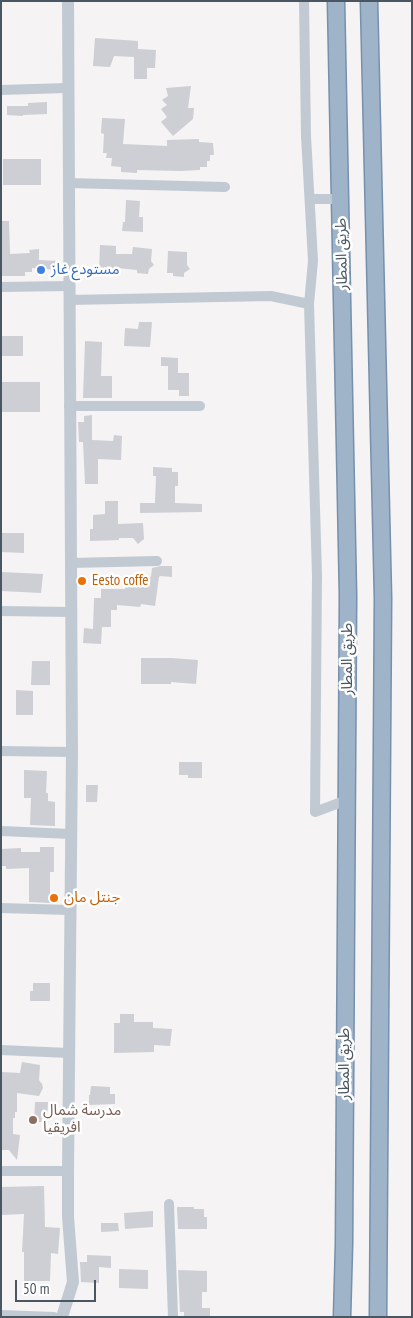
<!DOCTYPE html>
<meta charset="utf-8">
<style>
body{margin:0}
#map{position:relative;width:413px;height:1318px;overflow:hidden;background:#f5f3f3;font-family:"PT Sans Narrow",sans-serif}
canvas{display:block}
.frame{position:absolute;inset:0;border:2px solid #4a5661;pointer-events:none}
.scale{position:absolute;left:15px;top:1280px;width:81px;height:22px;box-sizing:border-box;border:2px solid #4a5661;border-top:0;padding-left:6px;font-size:15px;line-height:18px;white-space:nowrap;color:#4a5661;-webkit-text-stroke:4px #fff;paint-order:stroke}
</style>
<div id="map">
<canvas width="413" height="1318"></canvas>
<div class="frame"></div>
<div class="scale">50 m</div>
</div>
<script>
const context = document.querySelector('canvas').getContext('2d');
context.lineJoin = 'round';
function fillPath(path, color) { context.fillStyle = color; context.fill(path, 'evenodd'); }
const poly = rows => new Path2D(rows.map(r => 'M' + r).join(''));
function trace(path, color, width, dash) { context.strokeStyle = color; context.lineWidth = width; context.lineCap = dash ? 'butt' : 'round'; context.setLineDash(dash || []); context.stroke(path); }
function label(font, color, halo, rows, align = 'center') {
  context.font = font + ' "PT Sans Narrow","Noto Sans Arabic",sans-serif'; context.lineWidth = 5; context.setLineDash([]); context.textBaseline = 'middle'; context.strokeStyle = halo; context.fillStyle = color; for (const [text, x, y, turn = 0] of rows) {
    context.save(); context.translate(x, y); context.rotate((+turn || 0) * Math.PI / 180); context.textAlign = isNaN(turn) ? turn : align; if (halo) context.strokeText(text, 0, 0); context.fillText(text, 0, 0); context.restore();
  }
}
fillPath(poly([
 [95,38,138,41,138,49,156,50,155,68,147,68,147,79,134,79,134,57,114,56,110,67,93,66],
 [191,86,188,108,194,108,193,119,173,136,161,122,167,117,161,109,167,105,162,100,168,96,166,88],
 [47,102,47,114,23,115,23,116,7,115,7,106,28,106,28,103],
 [102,118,125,119,123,144,167,146,167,140,199,139,199,142,213,143,214,155,210,155,210,161,207,161,207,167,200,167,200,170,180,171,137,170,137,173,121,172,121,167,111,166,112,158,106,158,107,153,103,153,104,134,101,133],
 [3,159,41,159,41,185,3,185],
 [126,200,140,201,139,217,143,217,143,232,122,231,123,222,125,222],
 [1,221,9,221,10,254,30,253,29,250,39,249,39,260,58,261,57,270,32,268,32,272,25,272,25,276,1,276],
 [100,245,116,246,116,254,132,254,133,247,152,249,151,261,154,265,149,269,148,274,137,273,137,270,117,268,117,272,99,272],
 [168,251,187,252,187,265,190,269,184,273,184,277,173,276,173,273,167,273],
 [139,322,152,322,150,347,124,346,125,328,138,329],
 [1,336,23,336,23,356,1,356],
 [85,341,102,342,101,376,112,376,112,398,83,398],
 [161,357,178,358,178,373,189,373,189,396,179,396,179,390,168,390,168,366,161,366],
 [1,382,40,382,40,412,1,412],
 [92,415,92,440,113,441,114,435,122,436,121,460,98,459,98,484,85,484,83,442,79,442,78,422,84,422,84,416],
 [153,467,172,468,172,472,178,472,178,486,175,486,175,503,202,504,202,512,140,513,140,503,155,503,156,476,153,476],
 [105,501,118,501,118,524,143,523,144,539,138,544,133,538,119,538,119,540,90,541,90,529,93,529,93,515,105,514],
 [1,533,24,533,24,553,1,552],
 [161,566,172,566,172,577,160,576,159,577,155,606,141,604,140,607,117,605,117,610,111,610,111,627,102,627,101,644,83,643,84,628,93,629,94,598,101,598,101,589,125,589,126,578,135,579,135,576,151,577,152,568],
 [1,572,43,574,41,593,1,591],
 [141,658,171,658,198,660,196,684,171,682,171,684,141,684],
 [32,661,50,661,50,685,31,685],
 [16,690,33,691,33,715,16,715],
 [179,762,202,762,202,778,188,778,188,775,179,775],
 [24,770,47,771,46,793,48,793,48,801,55,802,55,826,30,825,31,798,24,798],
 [86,785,98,785,97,802,86,802],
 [40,847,54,847,54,872,50,872,50,903,29,902,29,868,6,869,6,866,1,866,1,849,21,848,21,852,40,852],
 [33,983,50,983,50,1001,30,1001,30,991,33,991],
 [120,1014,134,1014,134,1022,153,1022,153,1028,172,1029,170,1046,154,1045,154,1052,114,1053,114,1023,120,1023],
 [22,1062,40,1065,39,1080,42,1084,43,1088,39,1096,17,1093,17,1112,15,1112,15,1118,13,1118,13,1134,20,1135,17,1160,9,1150,1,1150,1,1072,20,1073],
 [91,1086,110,1087,110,1094,115,1094,115,1104,89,1105,89,1095,90,1095],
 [35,1102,48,1102,47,1122,34,1122],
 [44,1186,45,1227,60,1228,58,1254,51,1253,50,1281,24,1281,24,1252,22,1252,24,1214,1,1215,1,1187],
 [177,1207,194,1207,194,1209,204,1209,204,1217,207,1217,207,1229,178,1229],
 [153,1211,153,1227,125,1229,124,1213],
 [101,1223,118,1223,119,1231,101,1232],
 [87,1255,111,1256,111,1268,99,1267,99,1283,81,1282,80,1262,87,1262],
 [119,1269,148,1270,148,1289,119,1288],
 [178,1270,207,1271,207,1292,202,1292,202,1308,210,1308,210,1317,184,1317,184,1312,180,1312]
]), '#cdcfd5');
const trunk = poly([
 [336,1,348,596,344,1244,342,1317],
 [369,1,383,598,378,1317]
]);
trace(trunk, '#7690ad', 19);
trace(poly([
 [304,1,306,136,313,261,309,304,317,576,315,812,347,800],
 [1,90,67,88],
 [68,183,225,187],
 [310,199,340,199],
 [1,287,69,286],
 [69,300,271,296,309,304],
 [69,406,200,406],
 [71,563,157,561],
 [1,611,71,612],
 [1,751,72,752],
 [1,831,71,834],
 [1,908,69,910],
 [1,1050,69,1053],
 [1,1171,68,1171],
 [169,1204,173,1317],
 [1,1315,54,1317]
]), '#c1cad2', 10);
trace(poly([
 [62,1317,73,1282,68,1217,68,1171,72,752,68,1]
]), '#c1cad2', 12);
trace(trunk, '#9fb4c9', 16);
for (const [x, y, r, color] of [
 [41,270,5,"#3f7fe0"],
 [82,581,5,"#e8710a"],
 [54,898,5,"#e8710a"],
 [33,1120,5,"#8d6e63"]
]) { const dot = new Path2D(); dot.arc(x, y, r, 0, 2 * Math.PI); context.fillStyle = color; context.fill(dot); trace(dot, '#fff', 2); }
label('15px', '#4a5661', '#fff', [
 ["طريق المطار",342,254,-91],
 ["طريق المطار",348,659,-90],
 ["طريق المطار",345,1064,-90]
]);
label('15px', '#366cbe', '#fff', [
 ["مستودع غاز",51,270]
], 'left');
label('15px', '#c56008', '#fff', [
 ["Eesto coffe",92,581],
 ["جنتل مان",64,898]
], 'left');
label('15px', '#785e54', '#fff', [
 ["مدرسة شمال",43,1111],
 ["افريقيا",43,1128]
], 'left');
</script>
